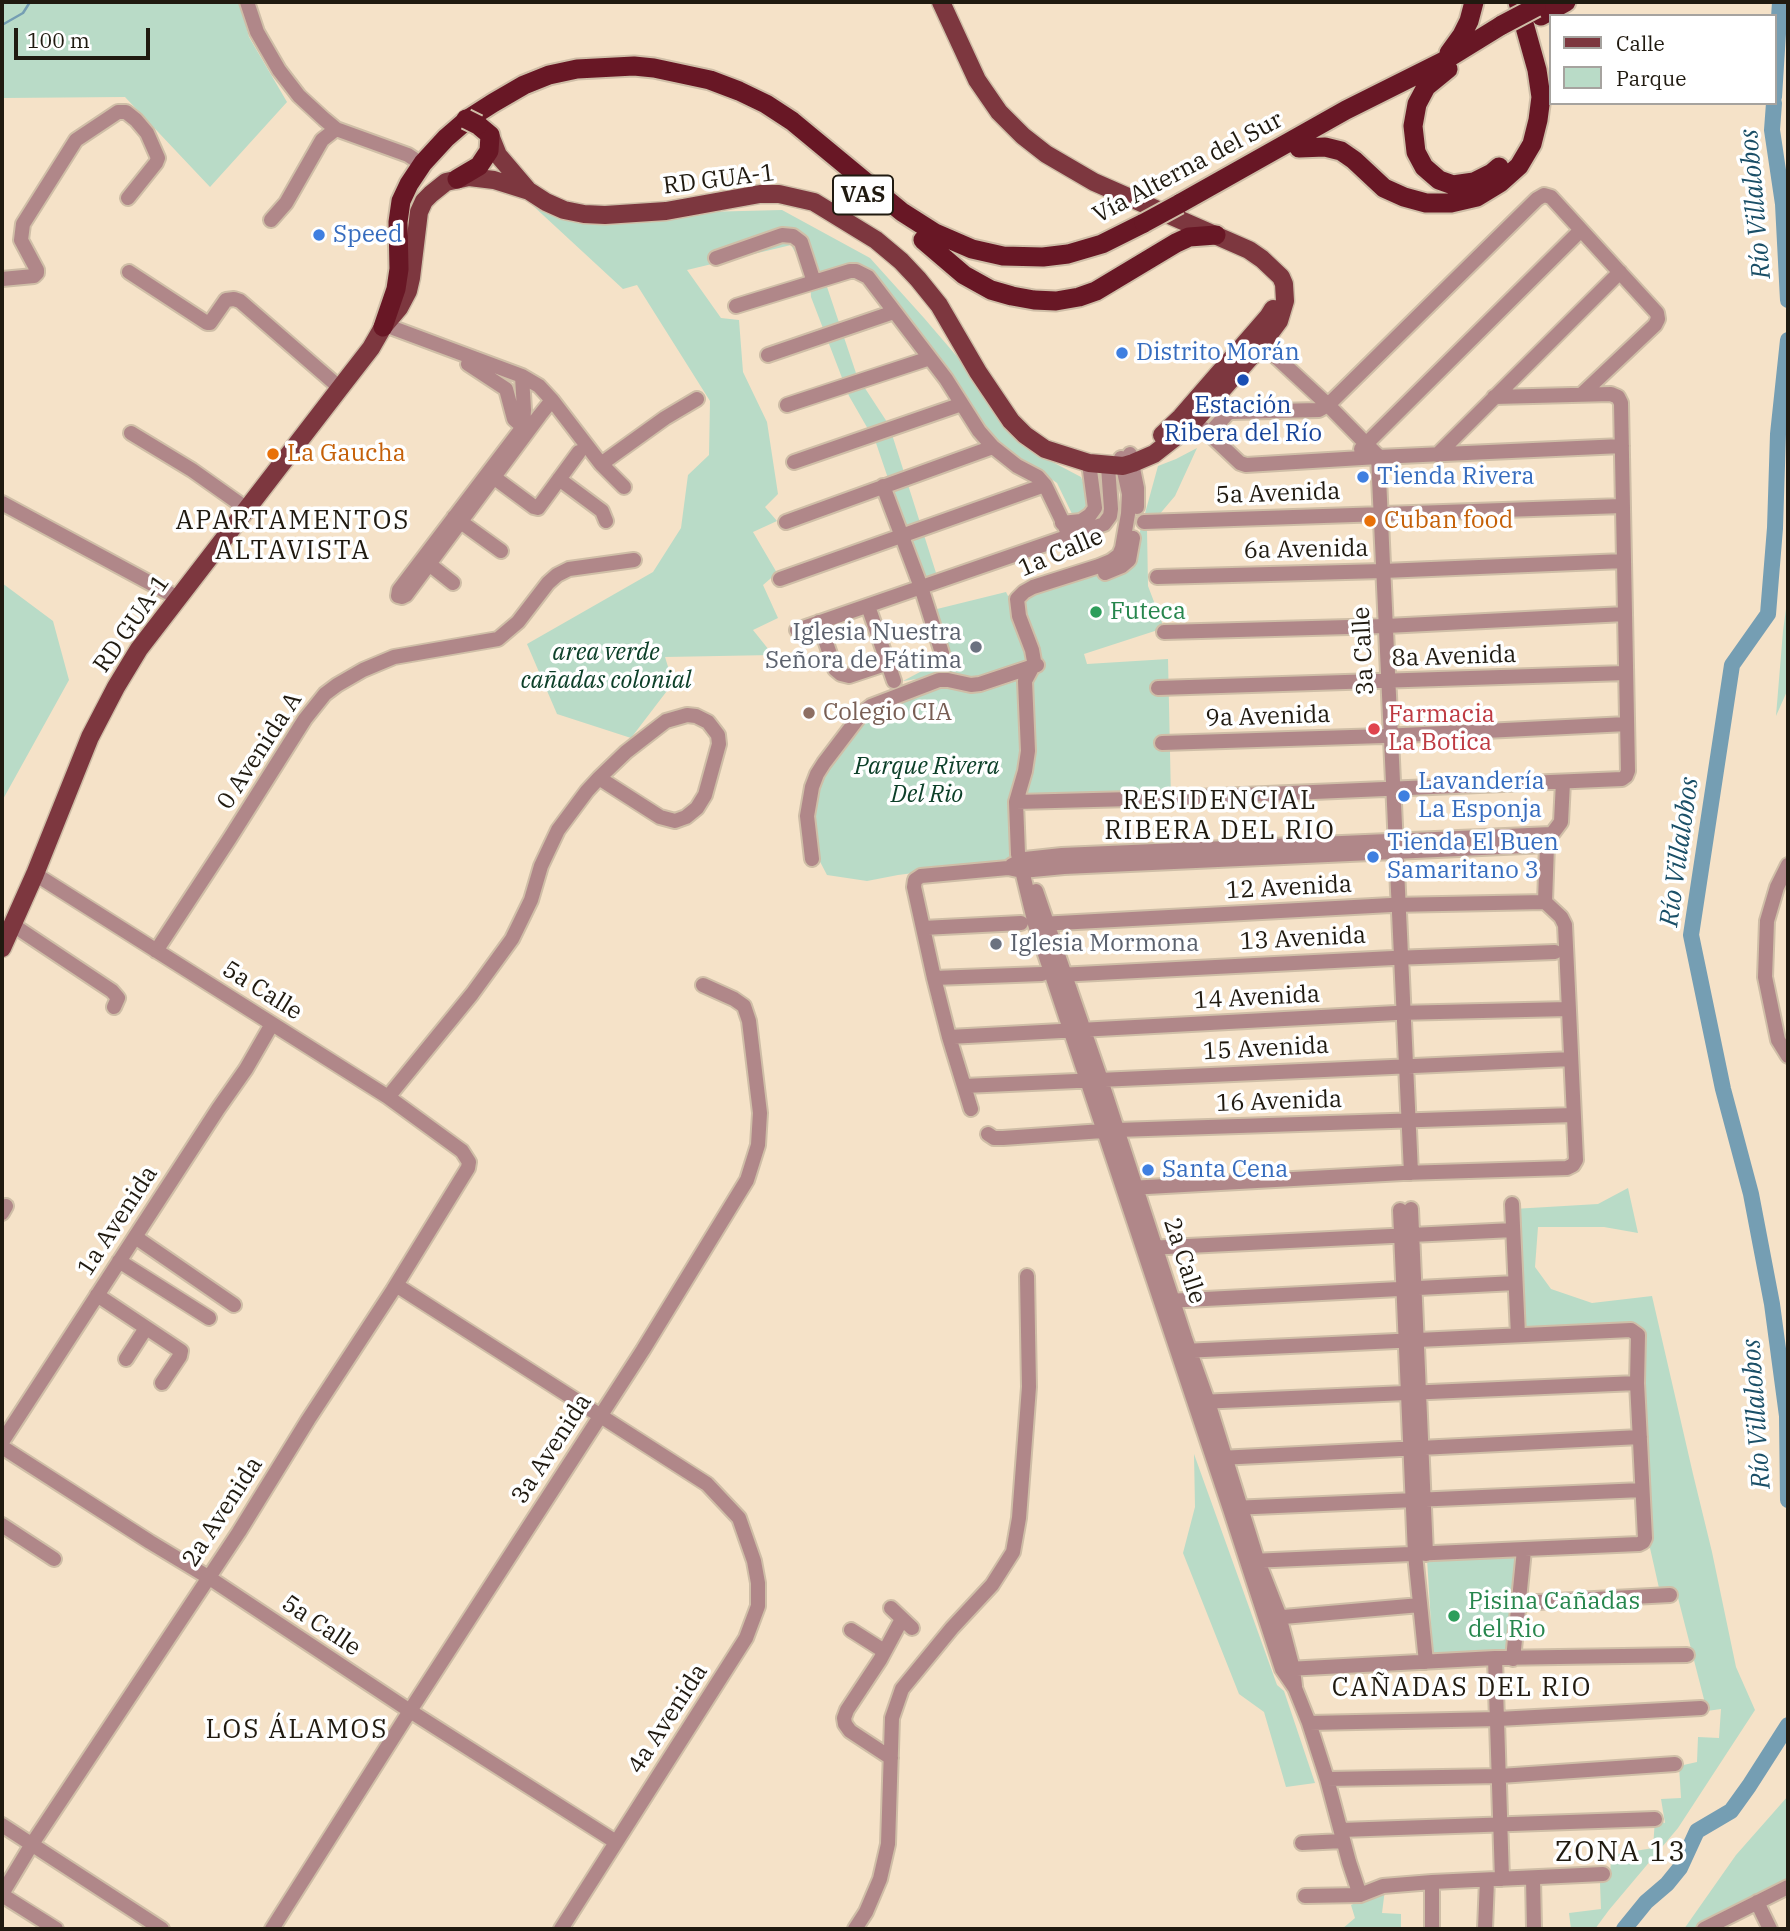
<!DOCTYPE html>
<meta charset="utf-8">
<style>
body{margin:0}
#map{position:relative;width:1790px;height:1931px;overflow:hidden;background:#f5e2c8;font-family:"IBM Plex Serif",serif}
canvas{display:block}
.frame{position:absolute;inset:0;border:4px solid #201a10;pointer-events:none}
.legend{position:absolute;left:1549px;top:14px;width:228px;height:91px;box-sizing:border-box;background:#fff;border:2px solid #a6a39f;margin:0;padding:9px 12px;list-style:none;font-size:21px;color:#201a10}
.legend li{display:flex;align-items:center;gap:14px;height:35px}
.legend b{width:35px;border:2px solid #a6a39f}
.scale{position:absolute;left:14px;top:28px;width:136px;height:32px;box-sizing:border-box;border:4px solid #201a10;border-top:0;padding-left:9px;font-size:21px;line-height:24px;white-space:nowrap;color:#201a10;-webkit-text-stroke:5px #fff;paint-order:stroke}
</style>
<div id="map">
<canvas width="1790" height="1931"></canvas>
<div class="frame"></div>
<ul class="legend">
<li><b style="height:9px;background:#7d373f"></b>Calle</li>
<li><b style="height:19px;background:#b9dbc7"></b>Parque</li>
</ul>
<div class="scale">100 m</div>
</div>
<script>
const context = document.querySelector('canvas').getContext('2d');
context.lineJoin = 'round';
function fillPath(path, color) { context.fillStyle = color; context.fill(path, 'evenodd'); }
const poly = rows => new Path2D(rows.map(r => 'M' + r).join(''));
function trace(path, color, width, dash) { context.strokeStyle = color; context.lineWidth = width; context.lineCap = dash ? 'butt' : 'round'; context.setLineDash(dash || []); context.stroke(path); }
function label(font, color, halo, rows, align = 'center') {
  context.font = font + ' "IBM Plex Serif",serif'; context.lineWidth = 7; context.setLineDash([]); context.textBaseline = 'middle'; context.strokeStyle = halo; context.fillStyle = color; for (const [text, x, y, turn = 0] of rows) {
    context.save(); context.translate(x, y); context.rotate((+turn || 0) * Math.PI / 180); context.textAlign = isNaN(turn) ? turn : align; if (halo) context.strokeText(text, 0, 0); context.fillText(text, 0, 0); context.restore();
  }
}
fillPath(poly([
 [2,2,240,2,249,37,287,102,210,187,125,97,2,98],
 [517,191,562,215,618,224,703,212,782,210,870,258,924,318,1043,457,1081,477,1091,502,1074,518,1057,483,999,443,965,399,855,275,824,278,857,376,889,425,937,576,924,584,876,443,849,396,811,297,810,278,791,245,687,270,721,318,739,320,743,372,767,422,778,494,765,507,777,521,753,532,777,573,763,585,778,618,753,630,773,655,665,657,673,683,631,738,557,714,527,644,653,572,681,528,688,475,709,455,710,401,637,285,623,289],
 [1197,448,1175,496,1147,529,1148,586,1164,628,1084,654,1087,664,1168,659,1171,798,1015,800,1018,854,1006,861,898,875,867,881,827,875,816,854,809,800,824,763,876,705,931,677,903,681,937,663,917,600,932,594,937,609,1006,592,1008,596,1133,557,1158,466,1176,459],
 [2,583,53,621,69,680,2,801],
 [1788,594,1788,689,1776,716,1783,631],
 [1628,1188,1638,1233,1604,1227,1538,1227,1535,1267,1551,1289,1592,1303,1652,1296,1693,1474,1712,1552,1736,1667,1755,1710,1678,1828,1609,1910,1595,1929,1571,1929,1569,1913,1601,1909,1600,1883,1610,1878,1611,1855,1653,1848,1655,1819,1665,1823,1661,1799,1681,1798,1679,1766,1697,1762,1698,1737,1719,1738,1721,1709,1707,1711,1677,1594,1659,1588,1650,1548,1641,1549,1636,1327,1521,1328,1513,1209,1598,1204],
 [1194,1454,1277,1685,1284,1691,1315,1783,1286,1787,1264,1712,1239,1694,1183,1553,1195,1507],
 [1521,1556,1512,1658,1433,1656,1427,1559],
 [1788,1796,1788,1881,1691,1929,1684,1929,1736,1855],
 [1385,1889,1382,1913,1401,1914,1401,1929,1342,1929,1355,1918,1351,1905]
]), '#b9dbc7');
trace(poly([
 [2,25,23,13,30,2]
]), '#759eb3', 2.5);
trace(poly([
 [1774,97,1780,2],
 [1774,103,1772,130,1783,204,1788,300],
 [1788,340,1778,434,1775,528,1768,614,1732,665,1691,935,1723,1089,1751,1194,1772,1304,1787,1416,1788,1500],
 [1624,1929,1646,1902,1667,1884,1680,1868,1697,1831,1731,1811,1749,1786,1788,1725]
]), '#759eb3', 16);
const minor = poly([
 [247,2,257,32,279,70,299,96,324,119,336,129,408,155,414,159],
 [271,220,286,203,322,140,336,129],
 [716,258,782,235,793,236,801,242,814,282],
 [129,272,207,323,210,323,226,300,234,299,240,301,340,388],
 [2,279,34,276,37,273,37,270,21,240,23,224,76,140,118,112,126,112,136,120,147,133,158,158,156,163,128,198],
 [736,306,850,271,856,271,868,277,946,379,979,431,993,447,1017,466,1038,477,1045,485,1069,535],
 [385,325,522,376,539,386,552,400,601,464,624,487],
 [1262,344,1328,405,1378,456,1411,1173],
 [768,355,894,312],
 [468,364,506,389,514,419,523,427,527,428],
 [522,376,524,410,523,427,399,590,398,596,402,597,406,595,540,415,552,400],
 [787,405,930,358],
 [1204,429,1240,463,1246,465,1378,457,1622,446],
 [131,433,192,470,247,509],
 [1209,434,1227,414,1231,412,1319,410,1328,405,1537,199,1544,195,1551,197,1657,313,1658,319,1655,325,1582,394],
 [1361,449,1581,230],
 [1130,454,1137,488,1137,507],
 [1437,455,1620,272],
 [1121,458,1129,494,1128,514,1122,548,1119,555,1111,561,1099,566,1033,587,1024,592,1017,599,1019,616,1032,650,1034,661,1033,666,1025,681,1028,751,1025,771,1016,802,1018,854,1035,924,1230,1509,1282,1669,1295,1688,1309,1723,1327,1779,1349,1862,1360,1895],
 [794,462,962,404],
 [601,464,665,418,697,399],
 [488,473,534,507,538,508,579,452],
 [559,479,602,511,606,521],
 [883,486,921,587,942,653],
 [2,503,178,598],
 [454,517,501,551],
 [786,522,993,447],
 [1144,522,1623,506],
 [1062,523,1081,521,1090,515,1095,508,1089,463],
 [424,560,453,583],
 [1105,573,1122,566,1129,560,1133,538],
 [1157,577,1383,571,1624,561],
 [780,579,1045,485],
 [868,606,894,681],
 [819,622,835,669,841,674,849,676,888,663],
 [797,630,1104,524,1110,516,1111,509,1108,466],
 [1164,632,1386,626,1625,614],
 [1158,688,1626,673],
 [1162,743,1383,736,1627,724],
 [1016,802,1171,798,1622,779,1626,776,1628,771,1621,403,1618,397,1611,394,1494,397],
 [812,859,807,816,812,787,817,774,824,763,862,713,871,706,939,680,948,680,971,685,980,684,1037,665],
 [1012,865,1025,859,1062,855,1552,834],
 [1788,865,1777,887,1767,921,1765,977,1778,1040,1788,1056],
 [1036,891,1099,1074,1185,1338,1208,1402,1256,1556,1278,1612,1293,1669,1295,1686],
 [1040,924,1391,905,1545,902],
 [13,925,112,991,118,998,114,1007],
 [923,928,1021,923],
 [156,951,230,838,305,719,325,694,337,685,363,670,394,657,498,639,518,622,548,583,557,575,569,569,634,560],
 [1058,975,1393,958,1555,952],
 [934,978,1042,974],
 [949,1037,1396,1013,1568,1009],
 [964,1086,1571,1059],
 [388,1097,472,994,512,939,531,900,541,866,558,830,587,791,599,778,626,752,666,721,687,715,696,716,708,722,718,735,719,744,705,795,697,808,686,817,675,821,660,817,599,778],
 [971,1109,949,1037,934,978,914,887,915,880,921,876,1008,868,1022,871,1064,867,1547,845],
 [988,1134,994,1138,1003,1138,1117,1130,1573,1115],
 [1129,1188,1403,1173,1567,1168,1573,1165,1576,1160,1565,925,1561,917,1545,902,1547,845,1552,834,1561,822,1563,782],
 [1512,1204,1518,1335],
 [1411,1209,1426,1554],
 [1400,1210,1415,1554,1426,1662],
 [2,1213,6,1206],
 [136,1236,141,1241,234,1305],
 [1147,1248,1513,1230],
 [119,1261,209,1318],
 [396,1285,707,1484,739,1518,754,1561,758,1583,758,1606,746,1638,561,1929],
 [97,1295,181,1351,180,1356,162,1383],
 [1167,1301,1515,1283],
 [1183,1351,1631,1330,1638,1335,1637,1383,1645,1538,1643,1542,1639,1544,1251,1561],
 [126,1359,146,1328],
 [1199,1402,1637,1383],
 [2,1442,218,1109,246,1069,272,1024],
 [2,1447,150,1542,208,1577,410,1711,616,1842],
 [1219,1458,1640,1437],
 [1232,1508,1642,1490],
 [2,1525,54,1559],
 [1519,1603,1670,1595],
 [891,1608,912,1628],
 [1272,1618,1420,1605],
 [851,1630,884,1651],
 [1495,1658,1502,1879],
 [1513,1659,1524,1550],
 [1287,1669,1495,1658,1687,1655],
 [1309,1723,1498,1719,1701,1708],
 [891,1758,850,1731,845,1724,844,1718,847,1710,880,1660,902,1619],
 [1327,1779,1500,1776,1675,1764],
 [2,1825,162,1929],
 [1341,1830,1655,1819],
 [1302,1843,1343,1841],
 [1533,1878,1534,1929],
 [1432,1882,1432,1929],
 [2,1894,32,1844,239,1532,308,1420,393,1290,468,1168,469,1162,462,1151,388,1097,35,874],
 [2,1895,56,1929],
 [1305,1896,1360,1895,1383,1886,1432,1882,1603,1874],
 [1757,1902,1770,1929],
 [272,1929,415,1703,643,1350,747,1180,758,1145,760,1113,749,1021,744,1006,734,999,703,985],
 [855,1929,866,1912,880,1879,888,1844,892,1718,902,1689,952,1628,992,1585,1013,1552,1019,1518,1029,1387,1027,1276],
 [1485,1929,1487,1880],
 [1704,1929,1788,1887]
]);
const major = poly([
 [490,135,498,155,527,189],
 [1162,435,1181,417,1268,317,1273,309],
 [2,948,35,874,90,737,116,687,139,649,340,388,371,348,383,327,399,308,408,291,411,278,419,212,424,201,431,194,446,182,469,177,494,180,529,191,546,202,564,210,584,214,605,215,666,211,760,194,779,194,814,202,876,240,901,261,918,279,939,305,978,372,1011,421,1025,435,1045,449,1089,463,1123,466,1133,463,1154,454,1191,425,1262,344,1279,321,1285,301,1284,284,1281,277,1262,259,1249,250,1094,182,1046,154,1023,136,999,112,977,80,941,2]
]);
const highway = poly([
 [1541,16,1566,2],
 [1449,53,1462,35,1469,21,1474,2],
 [1448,69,1426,87,1417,104,1413,126,1416,152,1424,167,1439,180,1453,185,1474,182,1492,173,1499,167],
 [1299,148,1325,147,1341,151,1354,160,1384,188,1404,197,1426,203,1451,203,1477,197,1500,183,1519,166,1532,144,1538,120,1541,97,1537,70,1518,2],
 [457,179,479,166,489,151,490,135,478,125],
 [1179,204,1346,110,1442,62,1502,25],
 [923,240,964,275,991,290,1012,296,1034,300,1056,301,1079,297,1096,291,1176,243,1189,237,1216,235],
 [383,327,396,289,399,269,398,222,401,201,409,184,423,163,446,138,468,119,493,103,524,85,549,75,577,69,634,66,654,68,710,80,739,91,766,104,792,121,902,212,935,233,972,249,1003,256,1043,257,1068,254,1102,244,1144,223]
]);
trace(minor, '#cfbea7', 18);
trace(major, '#cfbea7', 21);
trace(highway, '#cfbea7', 23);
trace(minor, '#b08789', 14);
trace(major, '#7d373f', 18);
trace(highway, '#681725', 19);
const highwayBridge = poly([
 [1502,25,1536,7],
 [466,119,478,125],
 [1144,223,1179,204]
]);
trace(highwayBridge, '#cfbea7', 23, []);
trace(highwayBridge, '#681725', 19);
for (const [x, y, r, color] of [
 [319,235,7,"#3f7fe0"],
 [1122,353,7,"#3f7fe0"],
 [1243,380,7,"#1a4fb4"],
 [273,454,7,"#e8710a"],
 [1363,477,7,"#3f7fe0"],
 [1370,521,7,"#e8710a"],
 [1096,612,7,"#2e9e5b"],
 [976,647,7,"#6b7280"],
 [809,713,7,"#8d6e63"],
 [1374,729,7,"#e0444e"],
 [1404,796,7,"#3f7fe0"],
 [1373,857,7,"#3f7fe0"],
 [996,944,7,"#6b7280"],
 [1148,1170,7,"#3f7fe0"],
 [1454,1616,7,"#2e9e5b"]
]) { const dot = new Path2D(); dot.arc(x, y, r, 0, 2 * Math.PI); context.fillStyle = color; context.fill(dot); trace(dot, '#fff', 2.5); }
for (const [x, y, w] of [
 [863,195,60]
]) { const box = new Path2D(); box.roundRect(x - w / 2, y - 19.5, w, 39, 5); context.fillStyle = '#fff'; context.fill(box); trace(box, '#201a10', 2); }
label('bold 23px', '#201a10', null, [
 ["VAS",863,195]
]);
label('24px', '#201a10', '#fff', [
 ["Vía Alterna del Sur",1188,168,-28],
 ["RD GUA-1",719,180,-7],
 ["5a Avenida",1278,494,-2],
 ["6a Avenida",1306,550,-1],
 ["1a Calle",1061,553,-23],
 ["RD GUA-1",132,624,-55],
 ["3a Calle",1364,651,-93],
 ["8a Avenida",1454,657,-2],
 ["9a Avenida",1268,717,-2],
 ["0 Avenida A",260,751,-57],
 ["12 Avenida",1289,888,-3],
 ["13 Avenida",1303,939,-3],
 ["5a Calle",262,991,32],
 ["14 Avenida",1257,998,-3],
 ["15 Avenida",1266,1049,-3],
 ["16 Avenida",1279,1102,-2],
 ["1a Avenida",118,1221,-57],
 ["2a Calle",1184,1261,72],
 ["3a Avenida",552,1449,-57],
 ["2a Avenida",223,1512,-57],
 ["5a Calle",321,1626,34],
 ["4a Avenida",668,1719,-57]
]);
label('24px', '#366cbe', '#fff', [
 ["Speed",333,235],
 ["Distrito Morán",1136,353],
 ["Tienda Rivera",1377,477],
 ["Lavandería",1418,782],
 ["La Esponja",1418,810],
 ["Tienda El Buen",1387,843],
 ["Samaritano 3",1387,871],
 ["Santa Cena",1162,1170]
], 'left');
label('24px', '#164399', '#fff', [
 ["Estación",1243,406],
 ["Ribera del Río",1243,434]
]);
label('24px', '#c56008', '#fff', [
 ["La Gaucha",287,454],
 ["Cuban food",1384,521]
], 'left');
label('24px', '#27864d', '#fff', [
 ["Futeca",1110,612],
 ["Pisina Cañadas",1468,1602],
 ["del Rio",1468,1630]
], 'left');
label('24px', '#5b616d', '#fff', [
 ["Iglesia Nuestra",962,633],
 ["Señora de Fátima",962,661],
 ["Iglesia Mormona",1010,944,"left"]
], 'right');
label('italic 24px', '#0d4029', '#fff', [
 ["area verde",606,653],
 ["cañadas colonial",606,681],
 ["Parque Rivera",927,767],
 ["Del Rio",927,795]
]);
label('24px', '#785e54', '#fff', [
 ["Colegio CIA",823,713]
], 'left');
label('24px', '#be3a42', '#fff', [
 ["Farmacia",1388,715],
 ["La Botica",1388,743]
], 'left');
label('italic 26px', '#1a4f67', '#fff', [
 ["Río Villalobos",1756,204,-95],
 ["Río Villalobos",1680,852,-82],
 ["Río Villalobos",1757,1414,-94]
]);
context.letterSpacing = '2px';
label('26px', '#201a10', '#fff', [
 ["APARTAMENTOS",293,521],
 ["ALTAVISTA",293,551],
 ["RESIDENCIAL",1220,801],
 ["RIBERA DEL RIO",1220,831],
 ["CAÑADAS DEL RIO",1462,1688],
 ["LOS ÁLAMOS",297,1730]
]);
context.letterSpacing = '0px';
context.letterSpacing = '2px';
label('28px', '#201a10', '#fff', [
 ["ZONA 13",1621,1853]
]);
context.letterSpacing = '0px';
</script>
